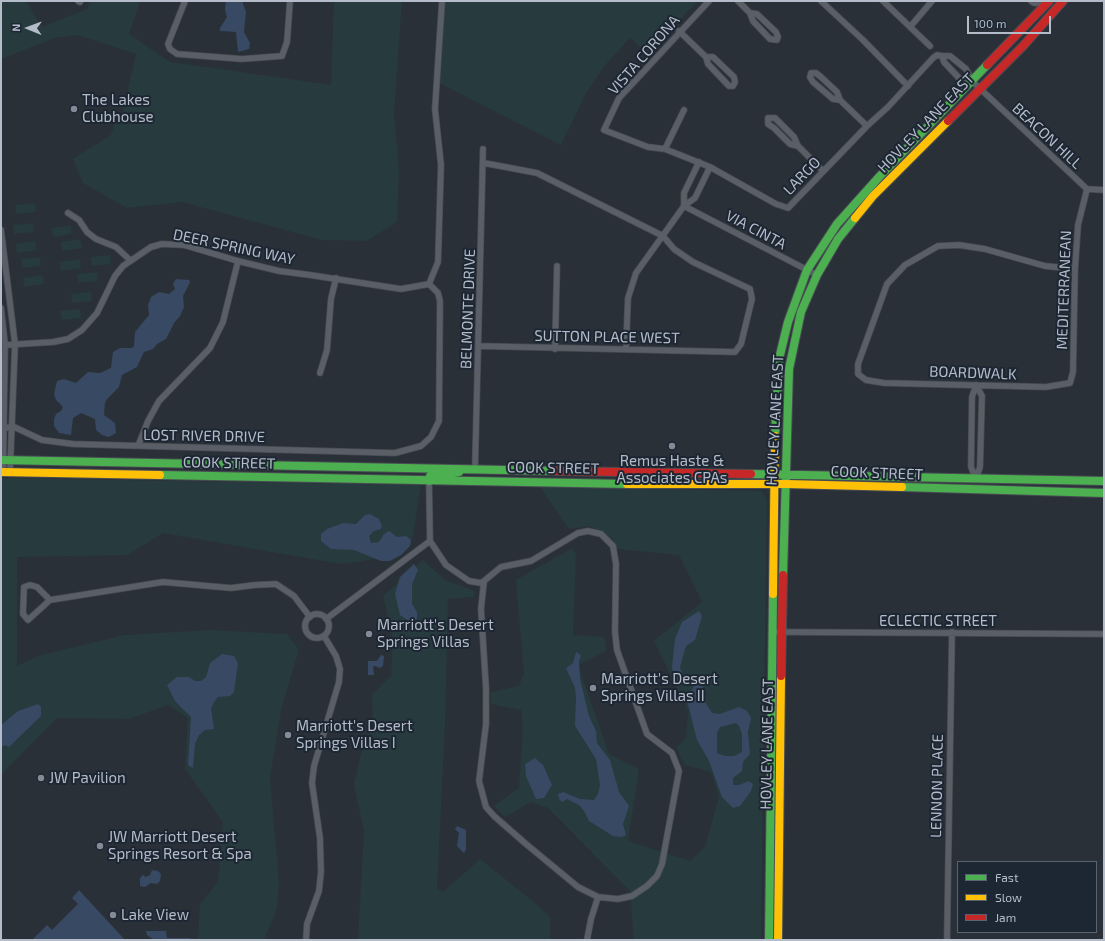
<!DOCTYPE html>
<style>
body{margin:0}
#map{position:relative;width:1105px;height:941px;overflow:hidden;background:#2a3038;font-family:"Exo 2",sans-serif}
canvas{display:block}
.frame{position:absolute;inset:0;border:2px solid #b4bcc9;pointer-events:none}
.legend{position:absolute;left:957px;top:861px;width:140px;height:72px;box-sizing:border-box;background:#1d2633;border:1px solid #59626f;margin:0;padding:5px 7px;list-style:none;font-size:12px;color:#b4bcc9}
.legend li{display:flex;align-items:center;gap:8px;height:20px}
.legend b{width:20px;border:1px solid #59626f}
.north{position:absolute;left:8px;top:8px;width:40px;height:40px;-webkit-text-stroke:3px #1d2633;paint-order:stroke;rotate:271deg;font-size:11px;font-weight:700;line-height:16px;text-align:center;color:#b4bcc9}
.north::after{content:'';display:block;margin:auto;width:14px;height:18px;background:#b4bcc9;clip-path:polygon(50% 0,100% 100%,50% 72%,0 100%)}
.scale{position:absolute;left:967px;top:16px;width:84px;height:18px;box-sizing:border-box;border:2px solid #b4bcc9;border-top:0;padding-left:5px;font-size:12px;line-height:14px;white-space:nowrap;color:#b4bcc9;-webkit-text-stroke:3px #1d2633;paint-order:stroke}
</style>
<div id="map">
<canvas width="1105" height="941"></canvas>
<div class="frame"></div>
<ul class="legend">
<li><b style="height:5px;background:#4caf50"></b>Fast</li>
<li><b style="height:5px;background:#ffc107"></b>Slow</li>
<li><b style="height:5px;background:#c62828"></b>Jam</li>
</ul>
<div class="north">N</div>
<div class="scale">100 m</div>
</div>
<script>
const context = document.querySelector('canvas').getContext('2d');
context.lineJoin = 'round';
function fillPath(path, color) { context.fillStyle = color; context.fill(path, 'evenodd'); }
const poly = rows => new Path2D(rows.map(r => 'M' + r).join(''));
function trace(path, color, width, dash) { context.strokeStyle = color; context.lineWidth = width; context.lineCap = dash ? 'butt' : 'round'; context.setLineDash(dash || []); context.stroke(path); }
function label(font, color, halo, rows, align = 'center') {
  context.font = font + ' "Exo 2",sans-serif'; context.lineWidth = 4; context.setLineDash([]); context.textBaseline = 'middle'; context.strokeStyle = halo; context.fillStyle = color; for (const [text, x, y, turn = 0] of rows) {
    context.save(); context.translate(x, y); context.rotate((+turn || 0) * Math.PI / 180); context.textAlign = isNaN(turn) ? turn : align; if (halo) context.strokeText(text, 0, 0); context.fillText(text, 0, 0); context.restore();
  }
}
fillPath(poly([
 [1,1,26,1,42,27,87,9,90,1,140,1,129,34,170,62,331,85,334,1,402,1,394,115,399,169,397,222,367,241,322,240,182,202,127,208,83,183,73,159,111,135,115,123,122,116,136,54,78,35,55,38,1,59],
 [445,1,698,1,647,53,630,38,606,64,586,93,561,145,439,83],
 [35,203,36,212,16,214,15,205],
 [33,223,34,232,14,234,13,225],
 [71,225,72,234,53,237,51,228],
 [80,239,82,248,62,251,61,242],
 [35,241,36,250,17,253,16,244],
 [110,255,111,264,92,266,91,257],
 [40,257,41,266,22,268,21,259],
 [80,259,81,268,61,271,60,262],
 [97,272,98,281,79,283,77,274],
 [43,275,44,284,24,287,23,278],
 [91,292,92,301,72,303,71,294],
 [80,309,81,318,62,320,60,311],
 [1,478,421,485,412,540,395,556,341,564,163,533,128,555,17,557,17,666,38,656,124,635,210,630,287,634,299,650,282,706,270,778,279,882,277,909,264,940,158,940,159,938,198,938,200,904,218,882,223,822,185,769,188,718,168,705,129,719,57,718,1,775],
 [540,487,762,491,767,500,761,940,634,940,630,891,548,808,531,802,505,817,494,806,519,788,523,727,521,710,491,704,491,692,519,686,524,673,516,580,571,549,576,554,573,635,604,637,606,651,578,665,609,754,639,769,628,841,690,861,705,847,719,797,711,772,685,765,676,748,686,738,688,711,654,641,702,602,679,555,617,549,612,538,590,526,569,529],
 [423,560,445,580,475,591,474,597,448,599,445,724,437,890,444,891,480,859,534,902,550,917,550,940,358,940,364,831,354,784,364,742,373,727,372,695,391,676,393,639,383,596]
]), '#273a3e');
fillPath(poly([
 [226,1,242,1,246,12,244,32,250,43,249,49,238,52,236,32,220,31,220,28,227,17,225,10],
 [176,279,189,280,190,282,183,296,184,307,180,316,174,323,166,339,157,344,153,349,144,352,137,367,122,375,119,387,107,399,105,403,104,415,115,423,116,433,109,437,102,435,96,430,95,419,81,413,73,418,71,435,59,433,54,426,54,419,56,414,61,411,63,407,56,400,54,394,57,381,64,379,76,383,88,372,100,373,111,368,113,352,120,348,132,348,134,346,135,332,149,315,148,305,151,297,159,292,169,294,175,289,173,284],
 [370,514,379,519,382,526,381,529,374,531,369,536,371,543,379,542,384,534,389,531,397,537,406,536,411,540,410,546,401,555,390,561,381,561,354,550,331,549,321,541,321,534,327,529,343,523,356,524,365,515],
 [414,564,418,570,412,584,412,604,417,612,417,619,410,622,400,615,395,594,400,577],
 [699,611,702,616,695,640,686,646,680,667,682,674,687,677,701,676,705,702,712,713,720,714,739,707,747,711,751,718,748,732,750,754,743,762,742,771,733,778,733,785,739,785,749,781,753,784,751,791,740,806,733,808,722,797,709,761,697,740,686,696,692,690,695,683,687,681,676,683,674,680,672,667,675,639,682,622],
 [736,723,739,726,742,734,742,752,734,756,725,756,717,753,717,733,720,727],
 [576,652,581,655,579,661,580,679,589,716,596,731,597,743,610,760,619,792,629,806,623,824,626,835,622,837,613,836,589,821,584,811,579,805,567,799,562,802,559,799,558,794,563,792,580,799,594,800,598,794,600,785,596,759,575,726,576,697,575,688,566,668,573,663],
 [222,654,234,656,238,663,234,692,230,696,218,697,214,702,211,708,214,729,205,730,199,735,195,744,193,768,188,765,191,717,175,701,167,685,177,677,189,677,195,681,201,681,206,677,210,663],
 [381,655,384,656,383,666,380,668,375,666,373,667,374,675,368,675,368,661,377,661],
 [38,704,41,707,41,716,9,747,5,745,1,747,1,725,18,711],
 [535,758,543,765,552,785,544,798,536,799,526,776,525,764],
 [457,826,466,830,466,849,464,853,457,846,459,833,455,829],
 [152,870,158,871,161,874,160,881,157,884,151,883,145,887,140,886,140,878,143,875,146,877,150,875],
 [79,890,125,940,32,940,47,925,52,930,78,904,72,898],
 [146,931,166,931,167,938,191,938,190,940,154,940,147,935]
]), '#384963');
const street = poly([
 [78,1,80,2],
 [185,1,168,44,170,49,177,54,242,59,282,56,287,42,290,1],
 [709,1,619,98,604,130,648,147,665,149,710,167,776,204,788,208,867,126,888,107,933,58,937,55,942,56],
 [738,1,750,13,753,21,770,39,777,40,778,37,776,32,757,14,750,13],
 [821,1,863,40,908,86],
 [883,1,930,46],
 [1031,1,1034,3,1047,3],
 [910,27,932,1],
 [679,31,706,57,708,64,729,86,733,86,735,82,734,77,713,57,706,57],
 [942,56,950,56,966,69,973,82,959,78,944,62,942,56],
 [973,82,1087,189,1104,190],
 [840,100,833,99,813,82,810,77,811,73,816,73,821,77,837,92,840,100,867,126],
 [798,146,790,144,774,128,768,124,768,118,775,118,794,137,798,146,823,171],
 [665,149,684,110],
 [699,162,684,193,684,206,695,198,710,167],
 [68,213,79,220,87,232,96,239,116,247,130,260],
 [1,230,15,344,10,472],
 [1075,269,1045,266,985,249,959,245,938,246,905,265,887,284,858,364,858,374,866,380,884,383,1046,387,1070,383,1073,372,1075,269,1078,225,1087,189],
 [1,308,5,345,3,472],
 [5,345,53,342,68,339,82,330,97,313,115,276,123,266,151,247,162,244,184,245,238,261,279,271,310,275,401,289,429,284],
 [479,346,735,352,741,344,752,299,750,289,693,262,674,249,663,236,537,173,484,163],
 [555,349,557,266],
 [626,349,628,298,636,273,684,206,817,275],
 [320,373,327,350,331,299,336,278],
 [976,385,982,396,980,467,976,479,971,467,972,397,976,385],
 [1,430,12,426,42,440,73,444,395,453,421,446,431,437,439,421,440,301,438,293,429,284,438,262,441,165,435,109,442,1],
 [138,446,148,421,159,401,210,348,223,322,238,261],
 [475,469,483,149],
 [588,531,601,534,613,546,616,564,615,632,617,650,647,734,672,753,679,771,662,864,657,876,647,886,632,896,618,899,598,897,578,887,526,844,494,816,486,807,479,781,486,724,486,688,481,609,484,581,501,567,531,561,578,533,588,531],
 [430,541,446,565,469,581,481,583,484,581],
 [50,600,28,620,23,614,24,587,30,585,37,587,50,600,163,582,231,588,255,585,276,584,294,596,310,617],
 '305 626a12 12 0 1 1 24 0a12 12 0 1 1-24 0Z',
 [326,619,430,541,429,481],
 [778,632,1104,634],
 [306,940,307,924,319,891,321,872,320,838,312,783,314,766,339,682,340,669,336,656,324,636],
 [587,940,591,919,598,897],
 [947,940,952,632]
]);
const fast = poly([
 [775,436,779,359,788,322,807,270,837,224,880,176,987,65],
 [1,460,555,471],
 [751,474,1104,481],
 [160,475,627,484],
 [429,481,430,476,459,472],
 [902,487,1104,493],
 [783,575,789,369,801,312,817,275,838,239,855,218],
 [769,940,773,594]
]);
const slow = poly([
 [855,218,873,196,948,121],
 [1,472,160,475],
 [627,484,786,484,902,487],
 [773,594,775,436],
 [778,940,781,676]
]);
const jam = poly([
 [987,65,1049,1],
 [948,121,1023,46,1063,1],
 [555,471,751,474],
 [781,676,783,575]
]);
trace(street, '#484c53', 7);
trace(fast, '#484c53', 10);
trace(slow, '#484c53', 10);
trace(jam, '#484c53', 10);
trace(street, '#5a5e66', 5.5);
trace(fast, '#4caf50', 8);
trace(slow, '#ffc107', 8);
trace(jam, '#c62828', 8);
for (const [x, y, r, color] of [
 [74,109,4,"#848b96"],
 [672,446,4,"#848b96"],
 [369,634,4,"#848b96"],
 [593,688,4,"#848b96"],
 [288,735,4,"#848b96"],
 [41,778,4,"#848b96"],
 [100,846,4,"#848b96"],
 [113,915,4,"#848b96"]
]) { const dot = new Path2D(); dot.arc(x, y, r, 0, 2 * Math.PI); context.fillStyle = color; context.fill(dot); trace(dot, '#1d2633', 1.5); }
label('15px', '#b4bcc9', '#1d2633', [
 ["VISTA CORONA",644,55,-49],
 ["HOVLEY LANE EAST",926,123,-46],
 ["BEACON HILL",1047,136,43],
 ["LARGO",802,176,-46],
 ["VIA CINTA",756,230,28],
 ["DEER SPRING WAY",234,247,12],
 ["MEDITERRANEAN",1064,290,-88],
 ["BELMONTE DRIVE",468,309,-88],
 ["SUTTON PLACE WEST",607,337,1],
 ["BOARDWALK",973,373,2],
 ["HOVLEY LANE EAST",775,420,-87],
 ["LOST RIVER DRIVE",204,436,1],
 ["COOK STREET",229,463,1],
 ["COOK STREET",553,468,1],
 ["COOK STREET",877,473,2],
 ["ECLECTIC STREET",938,621],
 ["HOVLEY LANE EAST",767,744,-89],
 ["LENNON PLACE",937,786,-89]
]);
label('15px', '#b4bcc9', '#1d2633', [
 ["The Lakes",82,100],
 ["Clubhouse",82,117],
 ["Remus Haste &",672,461,"center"],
 ["Associates CPAs",672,478,"center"],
 ["Marriott's Desert",377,625],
 ["Springs Villas",377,642],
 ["Marriott's Desert",601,679],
 ["Springs Villas II",601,696],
 ["Marriott's Desert",296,726],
 ["Springs Villas I",296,743],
 ["JW Pavilion",49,778],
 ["JW Marriott Desert",108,837],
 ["Springs Resort & Spa",108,854],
 ["Lake View",121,915]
], 'left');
</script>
